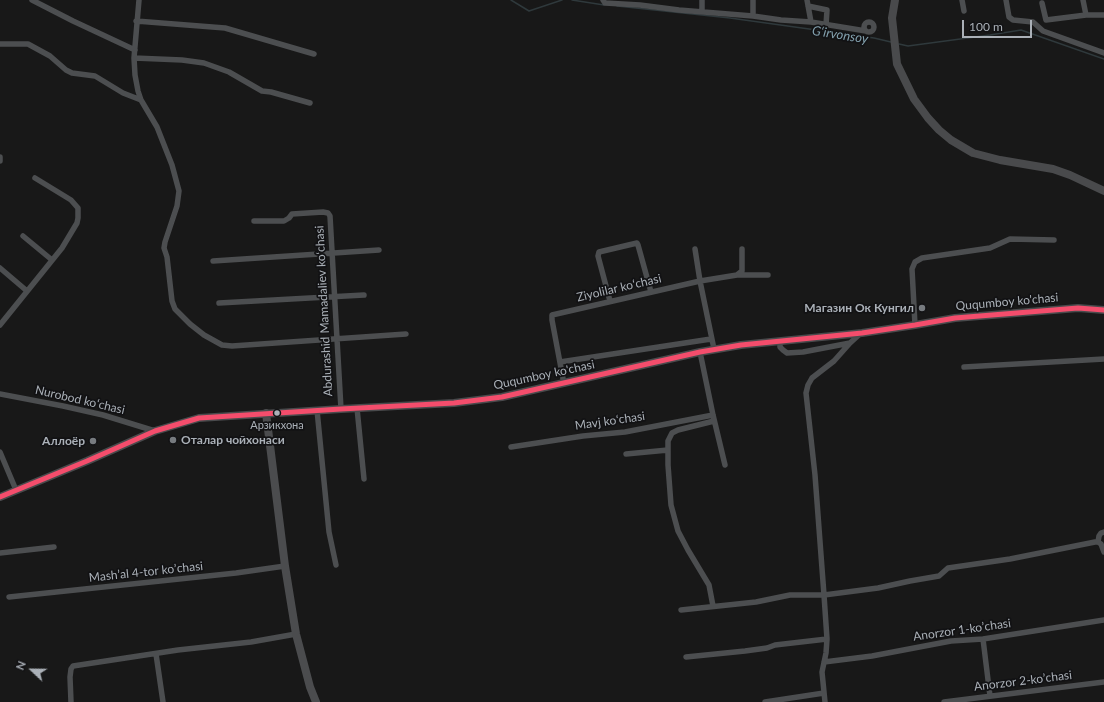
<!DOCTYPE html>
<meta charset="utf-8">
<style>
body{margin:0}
#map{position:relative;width:1104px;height:702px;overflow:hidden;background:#181818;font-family:Lato,sans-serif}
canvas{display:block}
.north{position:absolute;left:12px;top:650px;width:40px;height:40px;-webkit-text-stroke:3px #121214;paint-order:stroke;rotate:292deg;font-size:11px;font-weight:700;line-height:16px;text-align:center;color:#aab0b7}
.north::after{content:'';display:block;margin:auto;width:14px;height:18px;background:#aab0b7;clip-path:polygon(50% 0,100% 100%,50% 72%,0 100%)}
.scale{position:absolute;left:962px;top:20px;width:70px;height:18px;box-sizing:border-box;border:2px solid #aab0b7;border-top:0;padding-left:5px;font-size:12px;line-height:14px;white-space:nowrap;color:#aab0b7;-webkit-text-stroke:3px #121214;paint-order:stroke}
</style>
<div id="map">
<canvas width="1104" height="702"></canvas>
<div class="north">N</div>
<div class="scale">100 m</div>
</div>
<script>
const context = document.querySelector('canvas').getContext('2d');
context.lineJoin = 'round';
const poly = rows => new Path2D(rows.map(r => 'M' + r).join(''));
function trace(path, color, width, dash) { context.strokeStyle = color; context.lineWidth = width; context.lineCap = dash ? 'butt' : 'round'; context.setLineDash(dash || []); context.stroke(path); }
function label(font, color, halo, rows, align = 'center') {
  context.font = font + ' Lato,sans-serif'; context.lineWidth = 3.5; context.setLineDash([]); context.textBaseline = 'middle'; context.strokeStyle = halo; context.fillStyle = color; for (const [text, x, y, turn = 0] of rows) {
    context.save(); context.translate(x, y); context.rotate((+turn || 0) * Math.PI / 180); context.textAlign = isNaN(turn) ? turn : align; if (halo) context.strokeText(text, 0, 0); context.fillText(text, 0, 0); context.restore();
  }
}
trace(poly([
 [511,0,529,11,562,0],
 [572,0,604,5],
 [617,6,730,18,874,38,891,42],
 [899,44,908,46,990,35,1021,30,1104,59]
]), '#2f393c', 1.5);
trace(poly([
 [32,0,73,21,135,50],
 [139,0,134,58,135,75,138,91,141,100,157,127,172,165,179,191,177,206,165,242,164,248,167,257,172,301,175,309,190,324,204,335,222,345,232,346,406,334],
 [603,0,605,3,640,5,679,10,753,16,781,20,811,22,866,31],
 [702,0,702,12],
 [807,0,811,22],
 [962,0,964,11],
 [1006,0,1009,17,1013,20,1033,22,1043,31,1104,53],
 [1083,0,1086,15],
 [1042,3,1046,20,1086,15,1104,15],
 [808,6,827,10,826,25],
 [753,16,753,0],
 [136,21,225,28,314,54],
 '864 27a5 5 0 1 1 10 0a5 5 0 1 1-10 0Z',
 [0,44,28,44,50,56,66,70,72,73,95,76,123,93,141,100],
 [134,58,182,60,204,63,229,72,262,91,271,92,310,103],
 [0,157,0,161],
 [254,221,284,221,289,218,292,214,323,212,328,213,330,216,341,409],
 [23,236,52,260],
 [695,249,700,281,714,349],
 [213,261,379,250],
 [0,268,27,291],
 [738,275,768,275],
 [610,301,598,256,599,252,637,243,638,245,651,292],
 [219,303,364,295],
 [0,325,62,248,77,223,78,218,78,208,71,200,35,178],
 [915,325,912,269,915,262,922,258,990,248,1010,239,1054,240],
 [780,342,780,347,783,350,787,353,803,352,850,343],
 [700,352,713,415,725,465],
 [560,362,711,339],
 [964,367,1104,359],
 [564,384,552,320,552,315,700,281,737,275,742,271,742,249],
 [0,394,63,406,103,415,155,431],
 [357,408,364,479],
 [317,410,329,532,336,565],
 [511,447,583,436,625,432,713,415],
 [0,452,16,490],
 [626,454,668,450],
 [1098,542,1099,536,1101,533,1104,532],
 [0,553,54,547],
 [9,597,236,573,285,566],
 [713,606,709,585,688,550,678,531,671,505,668,465,668,441,672,433,678,430,714,421],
 [681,610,756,602,790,595,824,595,878,588,910,581,939,576,948,568,1010,559,1095,542,1098,542,1101,544,1104,552],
 [983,639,990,696],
 [156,654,163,702],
 [686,657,745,651,767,648,775,645,827,639],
 [824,662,872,656,951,641,983,639,1104,620],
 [71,702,70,677,71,669,73,666,178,650,251,642,296,634],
 [765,702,824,693],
 [825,702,822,672,826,653,827,639,824,595,815,475,806,393,808,385,812,378,834,361,850,343,861,333],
 [944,702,1104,682]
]), '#4c4e50', 5.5);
trace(poly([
 [266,413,285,566,296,634,310,687,316,702]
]), '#4b4c4e', 8);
trace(poly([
 [895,0,892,18,897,64,914,99,928,118,939,130,951,140,973,153,1000,160,1053,169,1070,175,1104,191],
 [0,497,87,461,155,431,199,418,341,409,454,403,502,397,700,352,741,345,862,333,915,325,955,318,1078,308,1104,310]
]), '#494a4c', 8);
trace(poly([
 [0,497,87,461,155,431,199,418,341,409,454,403,502,397,700,352,741,345,862,333,915,325,955,318,1078,308,1104,310]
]), '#f44d6c', 5);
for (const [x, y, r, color] of [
 [922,308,4,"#777b7f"],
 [277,413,3.5,"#aab0b7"],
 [173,440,4,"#777b7f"],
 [93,441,4,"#777b7f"]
]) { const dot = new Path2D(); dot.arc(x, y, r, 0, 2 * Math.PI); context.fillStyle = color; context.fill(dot); trace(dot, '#121214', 1.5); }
label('11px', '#aab0b7', '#121214', [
 ["Арзикхона",277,425]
]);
label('12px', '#aab0b7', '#121214', [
 ["Ziyolilar koʻchasi",619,288,-13],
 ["Ququmboy ko'chasi",1007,302,-5],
 ["Abdurashid Mamadaliev koʻchasi",324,311,-93],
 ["Ququmboy ko'chasi",544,375,-12],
 ["Nurobod koʻchasi",80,400,13],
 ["Mavj koʻchasi",610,421,-8],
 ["Mashʼal 4-tor koʼchasi",146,572,-6],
 ["Аnorzor 1-koʼchasi",962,630,-8],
 ["Аnorzor 2-koʼchasi",1023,681,-7]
]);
label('bold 12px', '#aab0b7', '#121214', [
 ["Магазин Ок Кунгил",914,308],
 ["Оталар чойхонаси",181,440,"left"],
 ["Аллоёр",85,441]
], 'right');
label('italic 13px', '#84a2af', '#121214', [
 ["G‘irvonsoy",840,35,9]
]);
</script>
